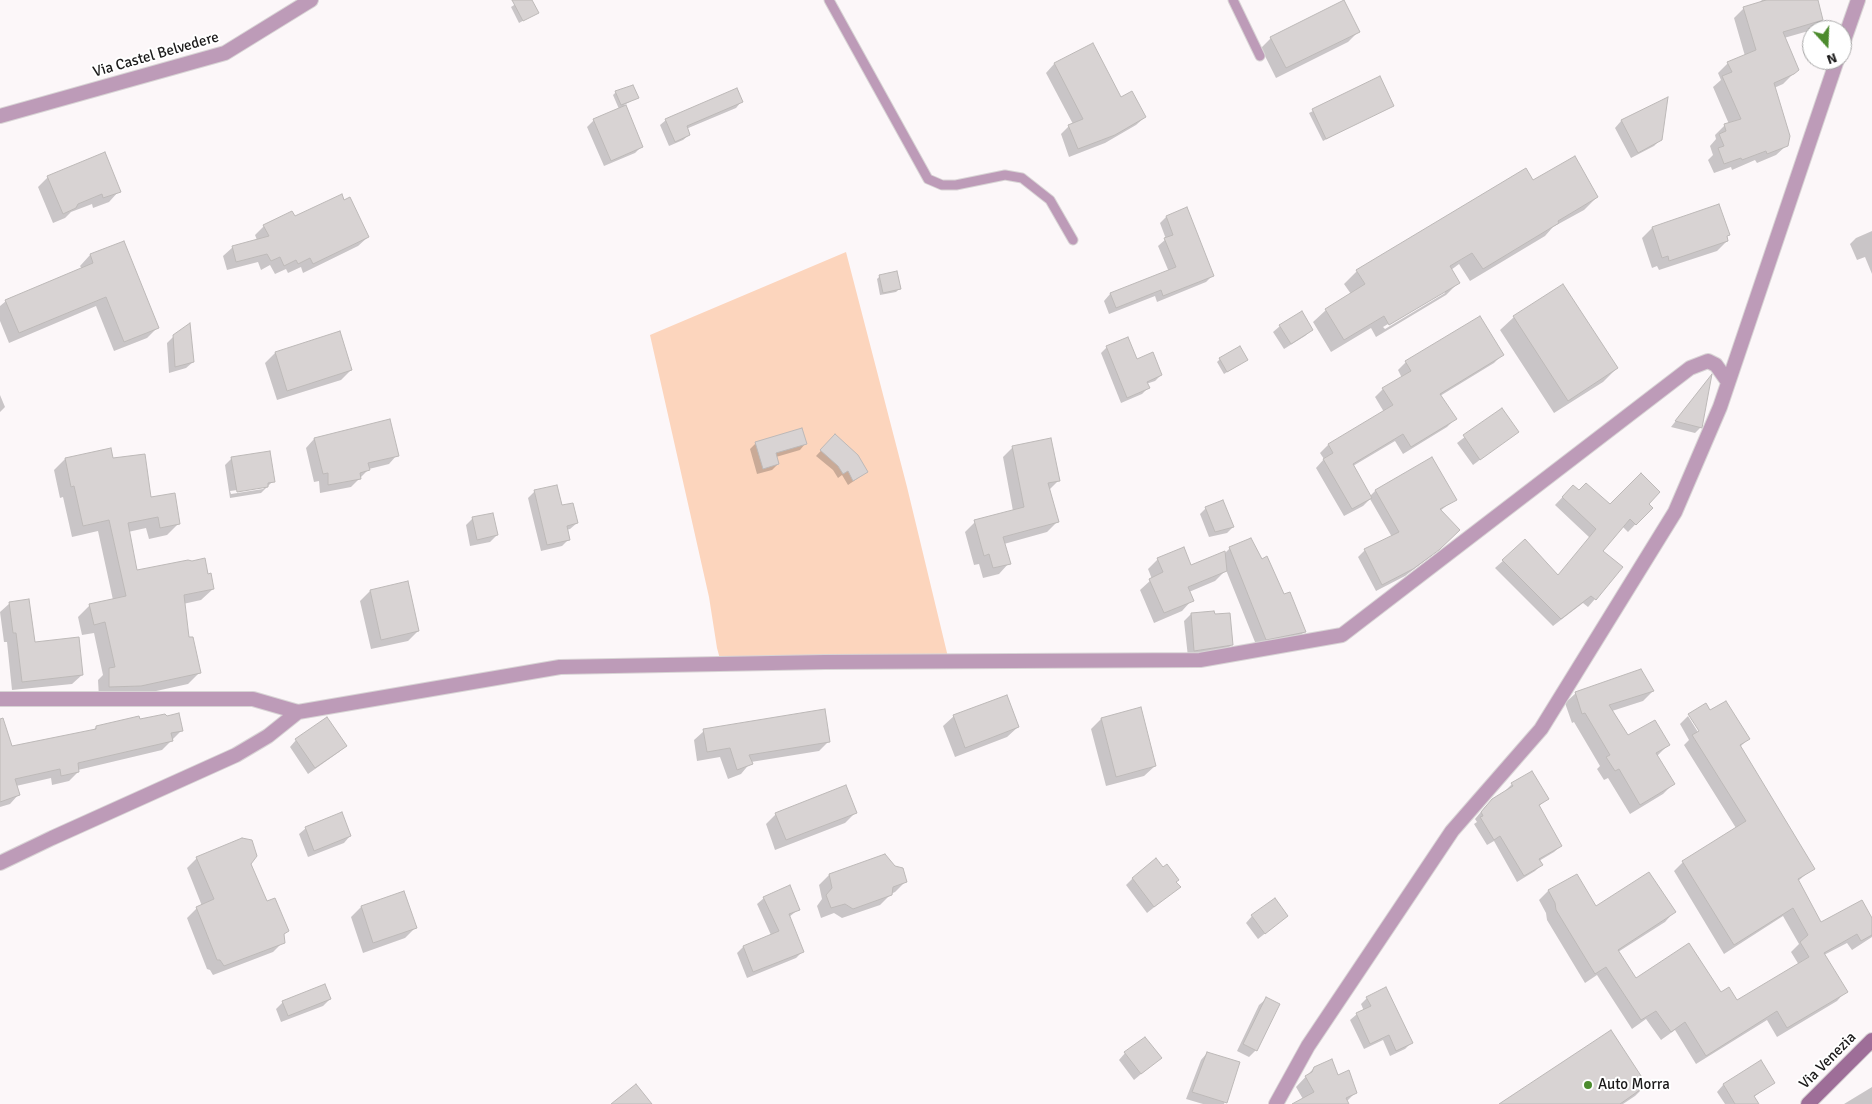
<!DOCTYPE html>
<style>
body{margin:0}
#map{position:relative;width:1872px;height:1104px;overflow:hidden;background:#fcf7f9;font-family:Signika,sans-serif}
canvas{display:block}
.north{position:absolute;left:1802px;top:20px;width:50px;height:50px;box-sizing:border-box;background:#fff;border:1px solid #a4a3a3;border-radius:50%;rotate:160deg;font-size:14px;font-weight:700;line-height:20px;text-align:center;color:#1b1a1a}
.north::after{content:'';display:block;margin:auto;width:18px;height:22px;background:#4c8b2d;clip-path:polygon(50% 0,100% 100%,50% 72%,0 100%)}
</style>
<div id="map">
<canvas width="1872" height="1104"></canvas>
<div class="north">N</div>
</div>
<script>
const context = document.querySelector('canvas').getContext('2d');
context.lineJoin = 'round';
function fillPath(path, color) { context.fillStyle = color; context.fill(path, 'evenodd'); }
const poly = rows => new Path2D(rows.map(r => 'M' + r).join(''));
function trace(path, color, width, dash) { context.strokeStyle = color; context.lineWidth = width; context.lineCap = dash ? 'butt' : 'round'; context.setLineDash(dash || []); context.stroke(path); }
function label(font, color, halo, rows, align = 'center') {
  context.font = font + ' Signika,sans-serif'; context.lineWidth = 4; context.setLineDash([]); context.textBaseline = 'middle'; context.strokeStyle = halo; context.fillStyle = color; for (const [text, x, y, turn = 0] of rows) {
    context.save(); context.translate(x, y); context.rotate((+turn || 0) * Math.PI / 180); context.textAlign = isNaN(turn) ? turn : align; if (halo) context.strokeText(text, 0, 0); context.fillText(text, 0, 0); context.restore();
  }
}
fillPath(poly([
 [846,252,907,487,948,657,720,659,717,648,709,597,650,335]
]), '#fcd5bd');
fillPath(poly([
 [522,0,531,0,537,13,519,23,511,7],
 [1762,0,1817,0,1822,19,1812,30,1784,38,1798,69,1783,84,1774,88,1787,145,1776,155,1757,163,1755,160,1732,170,1731,167,1714,173,1708,160,1713,155,1710,146,1716,139,1715,135,1725,125,1729,124,1713,87,1721,80,1718,73,1728,63,1745,56,1734,18,1744,8,1759,3],
 [1358,32,1348,42,1276,78,1261,48,1271,38],
 [1093,45,1121,99,1145,117,1136,125,1105,143,1069,157,1061,134,1069,126,1073,124,1046,73,1054,64],
 [1379,78,1392,105,1323,141,1309,113],
 [616,92,637,98,624,105,642,146,635,153,604,166,587,127,594,120,619,109,613,95],
 [1666,99,1661,139,1654,146,1631,158,1615,128,1621,121],
 [741,102,736,108,686,129,689,135,683,140,669,146,660,125,666,120],
 [48,177,119,191,109,202,93,208,92,204,71,212,65,218,53,223,38,187],
 [1533,181,1597,197,1584,210,1553,227,1545,236,1470,281,1459,264,1451,270,1458,283,1446,295,1376,337,1371,328,1331,352,1313,322,1326,310,1351,294,1344,284,1357,271],
 [1445,290,1445,293,1385,329,1383,327],
 [1186,209,1212,276,1206,282,1157,302,1155,296,1109,314,1104,301,1110,294,1169,272,1158,246,1166,239,1160,223,1166,217],
 [294,218,368,237,358,246,303,273,301,267,288,273,286,269,275,274,270,265,261,270,258,262,227,270,223,256,233,247,257,240,255,235,264,226],
 [1652,228,1726,237,1727,241,1717,251,1659,270,1657,266,1652,268,1642,238],
 [1872,231,1872,274,1865,257,1857,260,1850,244,1856,238],
 [123,242,157,328,147,338,114,351,96,306,9,343,0,321,0,306,6,301,82,269,80,266,90,255],
 [880,276,899,289,896,292,880,295,877,279],
 [1514,317,1617,368,1603,382,1554,413,1500,330],
 [1280,326,1312,330,1305,336,1284,349,1273,332],
 [339,332,351,370,341,380,277,400,265,363,275,353],
 [174,336,193,362,186,368,169,373,167,343],
 [1107,347,1137,360,1161,375,1155,381,1146,384,1148,388,1142,394,1121,403,1101,353],
 [1502,355,1494,363,1440,396,1455,419,1447,427,1403,454,1395,441,1353,466,1370,496,1375,491,1432,458,1455,499,1440,511,1431,556,1405,576,1376,591,1358,557,1365,550,1392,537,1370,499,1363,506,1344,516,1316,468,1324,459,1320,453,1328,445,1384,412,1375,397,1383,389,1402,378,1398,370,1406,362],
 [1220,359,1246,360,1224,374,1217,362],
 [1706,382,1701,427,1695,433,1671,427],
 [0,395,5,407,0,412],
 [1501,409,1517,432,1473,465,1457,443],
 [389,421,397,455,389,464,369,469,351,487,320,493,319,481,314,482,306,448,314,439],
 [830,441,867,472,848,485,842,475,838,478,833,470,816,456],
 [756,443,805,444,800,450,776,457,778,464,772,470,757,474,750,449],
 [1013,447,1058,481,1049,490,1057,522,1047,532,1004,544,1009,563,999,574,983,578,979,564,974,565,965,532,975,522,1013,511,1003,457],
 [232,458,273,481,261,493,230,498,225,465],
 [266,486,263,489,231,494,230,491],
 [65,459,112,460,150,499,178,524,167,535,149,539,146,528,128,532,136,572,204,560,213,589,201,600,183,604,188,639,199,673,188,684,129,697,99,698,98,680,103,675,94,633,82,635,78,617,90,605,113,600,98,531,72,537,63,497,60,498,54,470],
 [1573,486,1579,492,1610,506,1647,504,1651,508,1628,532,1622,526,1602,552,1595,599,1588,607,1583,603,1553,626,1495,568,1525,541,1557,577,1590,538,1555,505],
 [535,491,561,507,577,523,570,529,566,530,569,539,562,546,541,551,528,498],
 [1206,508,1233,527,1227,533,1209,537,1200,514],
 [492,514,497,535,490,542,470,546,466,525,472,519],
 [1230,548,1262,561,1304,632,1296,640,1257,647,1226,570,1215,581,1189,592,1192,600,1182,611,1154,623,1140,590,1152,579,1148,569,1158,559,1191,567,1225,553],
 [370,591,418,631,408,641,371,649,360,601],
 [10,603,34,643,82,675,72,684,12,690,7,642,4,642,0,612],
 [1213,612,1231,645,1225,652,1188,657,1184,621,1191,614],
 [1653,691,1643,701,1612,711,1628,737,1668,745,1657,756,1673,784,1663,794,1630,814,1608,778,1604,780,1597,769,1600,766,1574,722,1572,723,1565,703,1576,693],
 [1705,705,1710,712,1748,739,1740,747,1813,868,1797,882,1821,924,1872,920,1872,937,1852,950,1847,943,1824,955,1846,991,1837,1001,1777,1037,1767,1020,1696,1064,1675,1030,1661,1040,1646,1019,1632,1029,1597,975,1585,983,1547,920,1546,913,1539,900,1548,891,1576,876,1596,908,1674,912,1665,922,1618,952,1635,979,1720,994,1737,1002,1799,965,1791,952,1799,944,1783,916,1724,954,1674,871,1683,862,1736,828,1684,745,1689,740,1680,724,1688,716,1701,737,1703,736,1690,715,1688,715],
 [954,716,1018,727,1007,737,955,757,943,726],
 [1101,719,1155,766,1144,776,1106,786,1091,729],
 [139,721,182,730,162,750,78,770,78,772,69,781,52,785,51,778,16,786,19,794,10,804,0,807,0,725,11,748,93,731,96,727],
 [704,731,829,741,819,751,751,762,741,774,728,779,720,757,697,761,694,740],
 [296,740,346,746,339,752,308,774,290,747],
 [1531,772,1547,799,1538,807,1561,846,1554,852,1539,861,1541,865,1535,871,1517,882,1494,841,1487,845,1474,824,1477,822,1475,819,1485,807,1506,792,1505,791,1512,784],
 [855,813,845,823,775,850,766,824,776,814],
 [306,828,350,836,344,843,308,857,299,834],
 [197,858,266,903,287,931,283,935,283,942,273,952,213,975,210,970,207,969,187,918,197,908,202,906,187,868],
 [1163,869,1179,887,1147,913,1126,885,1133,878],
 [829,875,905,882,895,892,891,894,880,905,842,918,834,913,821,918,817,906,822,899,819,885],
 [403,893,415,928,405,938,363,953,351,917,361,907],
 [764,898,799,909,789,917,803,951,796,958,747,978,737,953,743,947,771,935,757,904],
 [1252,916,1287,916,1258,939,1246,923],
 [1367,998,1411,1043,1405,1049,1390,1056,1383,1040,1364,1049,1350,1020,1357,1014,1364,1011,1361,1004],
 [330,999,323,1006,281,1022,276,1009,283,1002],
 [1266,999,1278,1005,1256,1050,1249,1057,1237,1051,1259,1005],
 [1125,1053,1160,1058,1134,1080,1119,1060],
 [1207,1053,1238,1063,1224,1104,1203,1104,1186,1099,1201,1060],
 [1760,1062,1773,1082,1754,1097,1758,1104,1725,1104,1717,1092,1723,1085],
 [1314,1068,1338,1076,1356,1092,1347,1101,1348,1104,1295,1104,1303,1099,1296,1087],
 [1646,1085,1635,1096,1623,1104,1501,1104],
 [1872,1087,1872,1104,1844,1104]
]), '#0003');
const building = poly([
 [512,0,532,0,539,13,523,21,512,0],
 [1344,0,1360,32,1286,68,1270,37,1344,0],
 [1766,0,1818,0,1823,20,1783,32,1799,70,1794,74,1774,83,1790,136,1788,146,1767,154,1766,151,1742,160,1741,158,1724,164,1718,148,1724,146,1719,134,1726,131,1724,124,1741,119,1722,76,1732,72,1727,62,1756,50,1743,7,1766,0],
 [1093,43,1121,97,1132,91,1146,117,1115,135,1078,149,1068,125,1083,119,1054,63,1093,43],
 [1380,76,1394,106,1326,139,1312,109,1380,76],
 [633,85,639,98,621,105,615,91,633,85],
 [737,88,743,102,687,126,690,135,675,142,665,119,737,88],
 [1668,97,1662,140,1638,153,1621,120,1668,97],
 [626,105,643,147,611,161,593,119,626,105],
 [105,152,121,192,103,198,102,194,78,204,76,208,63,214,47,176,105,152],
 [1575,156,1598,197,1558,221,1559,223,1483,269,1472,253,1450,266,1460,283,1389,325,1384,316,1344,340,1325,309,1365,284,1356,270,1526,168,1533,180,1575,156],
 [342,194,344,200,350,197,369,237,313,264,310,258,298,264,296,260,284,266,280,257,271,261,267,254,236,262,232,246,269,236,263,225,292,211,295,216,342,194],
 [1719,204,1730,235,1727,236,1728,241,1669,261,1668,256,1662,258,1652,227,1719,204],
 [1187,207,1214,276,1163,296,1161,290,1116,308,1110,293,1176,267,1164,238,1173,235,1166,216,1187,207],
 [124,241,159,328,124,342,106,297,19,333,5,300,93,263,90,254,124,241],
 [897,271,901,289,883,293,879,275,897,271],
 [1563,284,1618,368,1568,401,1513,316,1563,284],
 [1302,311,1313,330,1291,344,1279,325,1302,311],
 [1480,316,1504,355,1440,394,1457,419,1411,447,1403,434,1353,464,1372,498,1352,509,1323,459,1333,453,1328,444,1393,405,1382,388,1411,371,1405,361,1480,316],
 [190,323,194,362,175,367,173,335,190,323],
 [340,331,352,370,287,391,275,352,340,331],
 [1128,337,1137,359,1153,352,1162,375,1147,382,1150,388,1127,398,1106,346,1128,337],
 [1240,346,1248,360,1227,372,1219,358,1240,346],
 [1712,374,1702,428,1675,421,1712,374],
 [1502,408,1519,432,1480,460,1463,435,1502,408],
 [390,419,399,456,368,463,370,470,360,473,361,479,328,485,328,473,323,474,314,438,390,419],
 [802,428,807,444,776,453,779,464,763,469,755,442,802,428],
 [835,434,858,455,868,472,853,481,848,471,843,474,838,466,820,450,835,434],
 [1051,438,1060,481,1048,483,1059,522,1003,537,1011,564,993,568,989,554,984,556,974,520,1024,507,1012,446,1051,438],
 [111,448,113,458,145,454,151,497,175,493,180,524,160,528,158,517,128,523,137,570,188,560,192,561,205,558,208,574,211,573,214,589,184,595,189,637,193,637,201,673,141,686,109,687,109,668,115,667,105,622,94,625,89,604,126,596,109,520,83,526,74,486,71,487,65,458,111,448],
 [270,451,275,482,268,483,268,487,237,492,231,457,270,451],
 [1432,457,1457,500,1440,509,1460,530,1439,550,1413,569,1382,585,1364,549,1399,532,1375,490,1432,457],
 [1641,473,1660,492,1649,504,1653,508,1636,525,1630,519,1603,551,1623,567,1596,600,1591,596,1561,619,1502,560,1525,539,1558,575,1596,529,1562,497,1573,485,1579,490,1586,483,1610,504,1641,473],
 [557,485,562,505,573,503,578,523,567,526,570,540,547,545,534,490,557,485],
 [1223,500,1234,527,1215,532,1205,507,1223,500],
 [493,513,498,535,477,540,472,517,493,513],
 [1251,538,1262,559,1267,556,1284,594,1290,592,1306,632,1266,640,1229,547,1251,538],
 [1184,547,1191,565,1225,551,1227,571,1188,587,1194,601,1164,613,1149,579,1163,572,1157,558,1184,547],
 [408,581,419,631,381,640,370,590,408,581],
 [29,599,35,642,79,637,83,675,22,682,16,633,13,633,9,602,29,599],
 [1214,611,1215,614,1230,613,1233,645,1194,651,1191,613,1214,611],
 [1641,669,1654,691,1609,705,1628,735,1655,720,1670,745,1656,753,1675,784,1640,805,1619,769,1615,771,1606,757,1610,755,1585,713,1582,714,1575,692,1641,669],
 [1007,695,1019,727,965,748,953,715,1007,695],
 [1726,701,1750,739,1740,745,1815,869,1798,879,1821,922,1862,900,1872,918,1872,935,1861,941,1857,934,1824,953,1848,992,1787,1028,1777,1011,1706,1056,1685,1022,1671,1032,1656,1011,1641,1020,1606,967,1595,974,1556,910,1555,903,1548,890,1577,874,1596,906,1649,872,1676,912,1618,950,1636,978,1689,943,1721,992,1729,987,1737,1000,1809,957,1800,942,1808,935,1793,908,1734,945,1682,861,1746,821,1692,735,1699,731,1688,714,1706,703,1710,710,1726,701],
 [1141,707,1156,766,1116,777,1101,718,1141,707],
 [825,709,830,742,749,755,753,764,737,770,730,748,707,752,703,729,825,709],
 [179,713,183,731,171,733,173,741,78,763,79,772,61,776,60,769,15,779,20,795,0,802,0,719,3,718,12,746,96,729,96,726,139,716,140,719,165,714,167,716,179,713],
 [327,717,347,746,315,768,295,739,327,717],
 [1532,771,1549,799,1539,805,1562,846,1539,859,1543,865,1524,876,1500,836,1494,840,1480,817,1483,816,1481,812,1492,799,1513,786,1511,783,1532,771],
 [846,785,857,813,786,840,775,813,846,785],
 [342,812,351,836,314,851,305,827,342,812],
 [242,838,252,840,257,856,251,864,267,901,275,898,289,931,284,934,285,943,224,966,220,960,217,960,196,907,214,899,196,857,242,838],
 [885,854,895,866,903,868,907,882,893,887,892,895,853,909,845,904,831,908,826,895,832,888,829,874,885,854],
 [1156,858,1163,867,1167,864,1179,880,1176,882,1181,887,1154,907,1132,878,1156,858],
 [790,885,800,910,789,914,804,952,753,972,743,946,779,931,763,897,790,885],
 [404,891,417,928,373,943,361,906,404,891],
 [1275,898,1288,916,1265,934,1251,915,1275,898],
 [325,984,331,999,288,1016,282,1001,325,984],
 [1386,987,1413,1043,1396,1051,1389,1035,1370,1044,1356,1013,1371,1006,1366,997,1386,987],
 [1266,997,1280,1004,1257,1051,1243,1044,1266,997],
 [1611,1030,1647,1085,1620,1104,1499,1104,1611,1030],
 [1145,1037,1162,1058,1141,1074,1124,1052,1145,1037],
 [1207,1052,1240,1062,1227,1103,1192,1092,1207,1052],
 [1332,1059,1338,1075,1349,1070,1357,1093,1346,1098,1349,1104,1292,1104,1314,1092,1305,1076,1312,1072,1314,1067,1332,1059],
 [1761,1060,1775,1083,1754,1096,1759,1104,1735,1104,1723,1084,1761,1060],
 [636,1084,652,1104,611,1104,636,1084]
]);
fillPath(building, '#d8d3d3');
trace(building, '#bdb9b8', 1);
const service = poly([
 [829,0,928,179,942,185,956,185,1005,175,1022,178,1050,200,1073,240],
 [1233,0,1260,56]
]);
const minor = poly([
 [1842,46,1858,0],
 [0,699,253,699,298,712,560,667,825,662,1200,660,1342,635,1690,368,1708,361,1716,365,1728,382],
 [0,863,52,838,236,755,268,736,298,712],
 [1276,1104,1308,1046,1452,831,1541,729,1675,512,1720,407,1837,60]
]);
const tertiary = poly([
 [0,116,225,53,311,0]
]);
const secondary = poly([
 [1808,1104,1872,1040]
]);
trace(service, '#d8d4d5', 11);
trace(minor, '#d8d4d5', 16);
trace(tertiary, '#d8d4d5', 16);
trace(secondary, '#d8d4d5', 16);
trace(service, '#bd9bb8', 9);
trace(minor, '#bd9bb8', 14);
trace(tertiary, '#bd9bb8', 14);
trace(secondary, '#9e6e98', 14);
for (const [x, y, r, color] of [
 [1588,1085,5,"#4c8b2d"]
]) { const dot = new Path2D(); dot.arc(x, y, r, 0, 2 * Math.PI); context.fillStyle = color; context.fill(dot); trace(dot, '#fff', 2); }
label('15px', '#1b1a1a', '#fff', [
 ["Via Castel Belvedere",156,55,-16],
 ["Via Venezia",1828,1061,-45]
]);
label('15px', '#1b1a1a', '#fff', [
 ["Auto Morra",1598,1085]
], 'left');
</script>
